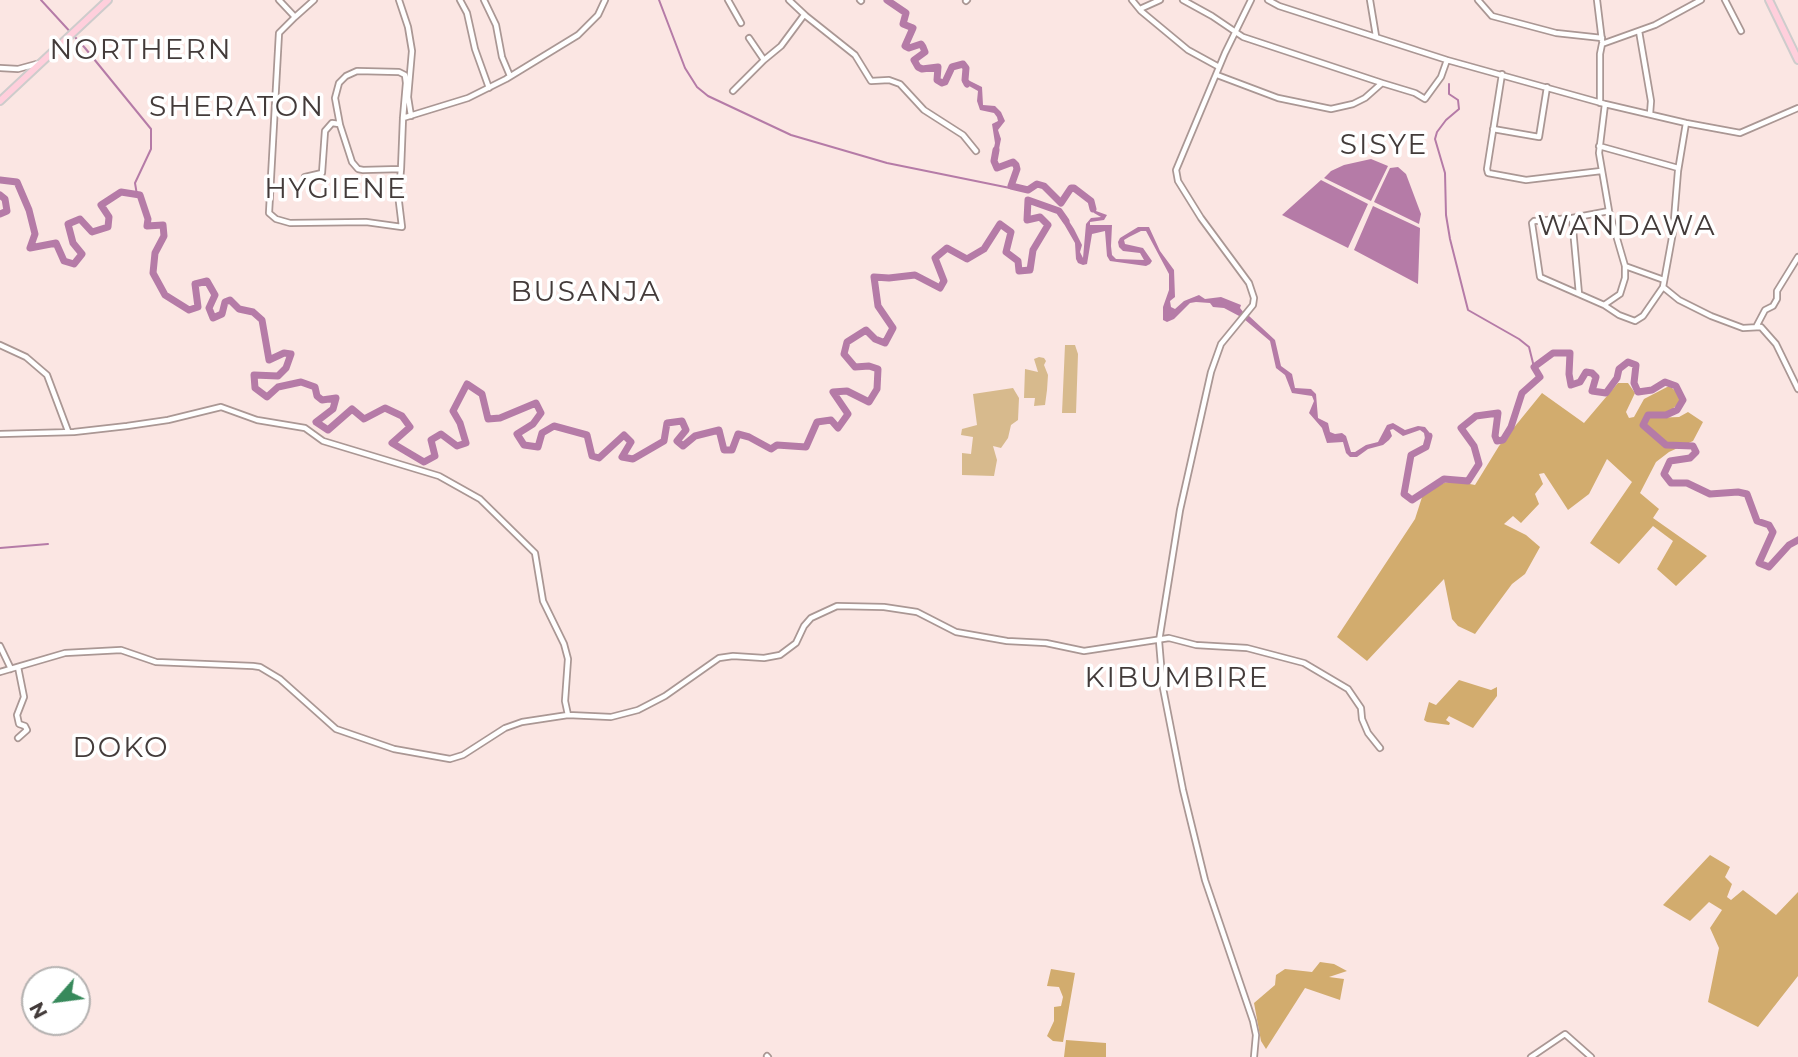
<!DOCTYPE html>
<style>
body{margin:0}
#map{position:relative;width:1798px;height:1057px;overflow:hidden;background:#fbe6e3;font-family:Montserrat,sans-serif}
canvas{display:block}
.north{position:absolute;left:21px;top:966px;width:70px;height:70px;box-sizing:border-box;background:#fff;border:2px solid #b4b1b0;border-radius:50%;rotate:242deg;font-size:19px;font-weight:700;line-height:28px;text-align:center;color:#433b3a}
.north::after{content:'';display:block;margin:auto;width:24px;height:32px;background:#37895b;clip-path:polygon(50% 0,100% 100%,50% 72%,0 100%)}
</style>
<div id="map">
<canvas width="1798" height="1057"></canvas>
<div class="north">N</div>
</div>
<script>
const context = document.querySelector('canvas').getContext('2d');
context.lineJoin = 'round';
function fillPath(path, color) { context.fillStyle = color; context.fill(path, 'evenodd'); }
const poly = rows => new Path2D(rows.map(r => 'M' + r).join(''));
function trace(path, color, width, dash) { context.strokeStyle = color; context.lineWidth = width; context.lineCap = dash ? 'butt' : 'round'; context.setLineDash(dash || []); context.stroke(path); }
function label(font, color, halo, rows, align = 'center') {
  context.font = font + ' Montserrat,sans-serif'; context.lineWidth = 7; context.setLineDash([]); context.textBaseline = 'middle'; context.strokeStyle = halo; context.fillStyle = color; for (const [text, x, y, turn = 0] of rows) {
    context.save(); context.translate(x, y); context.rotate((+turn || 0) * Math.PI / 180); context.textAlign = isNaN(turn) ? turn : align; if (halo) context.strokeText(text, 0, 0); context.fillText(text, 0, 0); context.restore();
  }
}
fillPath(poly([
 [1065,345,1075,345,1078,354,1076,413,1062,413],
 [1039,357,1044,358,1046,361,1044,365,1048,375,1047,390,1045,405,1034,406,1035,398,1024,398,1025,369,1038,372,1034,359],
 [1013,388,1019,398,1018,420,1011,425,1008,438,1001,448,993,446,997,460,994,476,962,475,962,453,971,454,973,437,961,435,962,429,977,425,973,394]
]), '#d7ba8d');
fillPath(poly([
 [1618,383,1628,383,1635,393,1626,412,1629,418,1634,417,1644,399,1669,386,1676,391,1679,398,1679,403,1667,414,1652,413,1653,418,1679,417,1688,412,1703,422,1693,441,1669,452,1656,462,1640,493,1659,509,1653,518,1707,556,1676,586,1657,569,1673,541,1653,526,1619,564,1590,543,1632,482,1607,459,1589,494,1568,510,1544,473,1539,474,1543,484,1535,494,1539,504,1521,523,1513,516,1504,524,1526,535,1540,547,1525,574,1512,584,1475,634,1458,626,1452,619,1444,579,1367,661,1337,637,1415,519,1423,494,1444,483,1455,481,1475,485,1499,446,1542,393,1584,423],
 [1459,680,1491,690,1497,687,1497,696,1473,728,1449,716,1446,720,1450,723,1449,725,1427,722,1424,720,1429,702,1436,705],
 [1710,855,1730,867,1725,877,1732,884,1727,897,1731,900,1743,890,1776,915,1798,892,1798,976,1758,1027,1708,1002,1719,948,1710,928,1722,910,1709,902,1690,921,1663,905],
 [1320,962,1334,964,1347,971,1329,977,1344,979,1340,1000,1305,988,1266,1049,1261,1041,1254,1003,1275,985,1276,975,1285,969,1312,972],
 [1051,969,1075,973,1063,1042,1053,1041,1047,1036,1054,1021,1054,1007,1061,1006,1063,997,1059,987,1047,986],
 [1066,1040,1106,1043,1106,1057,1064,1057]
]), '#d2ac6e');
fillPath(poly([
 [968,76,968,80,982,87,983,105,995,106,1001,112,1005,121,998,130,1001,139,998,154,994,157,992,157,995,143,992,124,998,121,997,117,994,113,980,110,977,101,978,91,962,82],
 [1371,159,1388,166,1371,201,1324,178,1331,171,1344,165],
 [1398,167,1406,174,1421,214,1419,224,1374,202,1390,168],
 [1321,180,1368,204,1348,248,1282,215],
 [1091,201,1096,211,1107,215,1104,220,1090,222,1090,225,1112,225,1111,246,1112,255,1116,259,1144,260,1140,253,1123,251,1119,247,1118,242,1120,238,1138,227,1149,227,1160,251,1174,270,1175,297,1170,301,1171,307,1175,309,1184,301,1199,295,1205,299,1221,297,1241,305,1240,308,1244,313,1241,317,1224,308,1213,307,1210,303,1196,302,1190,303,1174,319,1167,322,1163,320,1163,307,1169,290,1169,274,1146,231,1141,231,1129,237,1124,240,1125,244,1143,248,1152,261,1150,264,1146,266,1110,261,1107,256,1105,231,1092,234,1087,264,1083,265,1078,263,1076,259,1075,243,1060,217,1065,215,1074,229,1082,245,1080,252,1083,258,1086,224,1091,218,1101,217,1094,213],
 [1373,206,1420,228,1418,284,1354,250],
 [1248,315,1275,340,1281,366,1292,374,1295,388,1311,389,1316,394,1318,418,1328,423,1330,432,1335,434,1342,433,1346,436,1351,452,1355,452,1366,445,1378,442,1387,425,1393,423,1405,430,1418,426,1425,427,1429,432,1428,445,1426,444,1424,433,1420,430,1403,436,1393,429,1390,430,1392,436,1389,440,1383,445,1368,449,1357,457,1350,457,1346,453,1343,442,1327,443,1322,428,1309,413,1314,401,1312,396,1292,393,1285,375,1276,368,1270,341,1244,319]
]), '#b57ba7');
trace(poly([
 [41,0,85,48,151,129,151,149,135,183,137,195],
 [659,0,685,68,697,87,708,96,791,135,887,163,1010,188,1011,186],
 [1449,84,1449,94,1458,100,1459,109,1446,120,1437,132,1435,139,1445,173,1446,215,1450,239,1468,310,1519,339,1529,347,1534,367],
 [0,548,48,544]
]), '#b57ba7', 2);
trace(poly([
 [887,0,906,13,903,24,913,28,905,46,909,48,921,44,923,47,925,52,914,60,918,67,922,69,938,67,937,80,942,83,945,82,952,67,963,64,966,68,965,80,967,84],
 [996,150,994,161,997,168,1013,162,1016,165,1017,169,1011,186,1028,190,1037,184,1044,186,1061,203,1071,188,1074,188,1091,201,1093,209],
 [0,180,17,182,29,210,35,234,30,248,56,243,64,261,74,264,82,254,73,243,68,224,80,219,92,232,108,227,109,217,101,205,121,192,140,195,148,219,147,226,163,225,164,236,155,253,153,273,165,295,189,310,198,307,195,284,207,281,215,295,209,308,213,318,222,314,225,302,230,300,239,309,253,312,262,320,269,360,284,353,291,354,286,368,278,376,254,375,255,388,267,397,278,387,301,382,315,387,317,396,322,400,336,398,333,409,316,422,328,430,352,409,364,419,385,408,402,416,410,427,392,443,424,462,435,456,431,440,441,434,457,446,466,443,460,423,453,411,467,384,482,394,488,419,500,418,536,403,541,413,533,424,517,434,524,445,538,447,542,433,554,426,587,435,592,456,599,458,624,435,631,442,622,457,633,459,664,441,667,423,682,421,686,430,677,441,683,446,695,436,719,430,724,450,732,450,738,434,749,437,771,449,777,445,806,447,817,422,831,420,838,428,848,414,833,392,847,391,869,402,877,389,878,369,869,366,855,367,844,354,847,342,866,330,875,339,885,343,893,328,878,306,874,277,889,278,915,275,940,288,944,281,935,258,947,248,967,259,984,249,1000,224,1011,232,1006,252,1018,261,1019,271,1030,270,1033,250,1048,225,1040,217,1027,220,1028,200,1059,211,1066,221],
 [0,195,5,199,7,211,0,214],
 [1429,436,1426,447,1411,455,1404,494,1412,500,1444,479,1468,481,1479,464,1474,446,1461,428,1476,416,1498,413,1495,436,1497,441,1503,440,1511,427,1522,393,1540,377,1534,367,1553,353,1570,353,1569,374,1571,385,1580,382,1586,372,1592,373,1596,377,1592,391,1606,393,1617,378,1619,369,1628,362,1636,365,1634,383,1638,392,1652,390,1665,382,1676,386,1683,400,1677,410,1666,415,1648,415,1643,425,1666,445,1693,446,1696,452,1690,458,1670,461,1664,474,1671,483,1687,483,1710,494,1738,492,1747,494,1757,521,1769,525,1773,532,1759,563,1769,567,1789,545,1798,540]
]), '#b57ba7', 7);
const minor = poly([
 [279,0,295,17,314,0],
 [399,0,408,27,412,51,408,97,411,116],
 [460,0,467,13,475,49,489,88],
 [484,0,496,25,502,57,510,76],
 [728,0,741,23],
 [789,0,806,16,855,55,871,81,889,80,900,84,924,110,963,135,976,151],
 [860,0,861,1],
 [1132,0,1141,11,1188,50,1219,67],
 [1183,0,1212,16,1243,37,1382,83],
 [1251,0,1225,53,1176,170,1178,181,1201,218,1249,283,1254,298,1253,305,1221,344,1211,372,1180,510,1159,641,1163,688,1183,790,1205,880,1253,1021,1256,1035,1254,1057],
 [1268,0,1279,6,1447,60,1605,104,1686,123,1740,133,1798,108],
 [1370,0,1376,36],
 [1478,0,1492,16,1556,33,1602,38],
 [1597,0,1602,41],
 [1725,0,1741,31],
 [966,1,967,0],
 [1140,9,1160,0],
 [295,17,279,33,269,213,276,219,290,223,366,222,402,227,398,194,400,180,401,169,403,118,406,83,405,75,399,72,357,71,346,76,339,83,335,98,340,125,352,162,358,169,363,170,401,169],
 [1639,31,1651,101,1650,114],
 [764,60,781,46,804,15],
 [0,68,18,69,40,63],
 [1502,74,1487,169,1488,173,1526,180,1601,171],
 [1217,75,1278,98,1331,109,1353,104,1365,98,1382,83,1415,93,1425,99,1441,77,1447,60],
 [733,91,764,60,749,38],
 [1600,103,1600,54,1602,44,1655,25,1701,0],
 [403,118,468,98,506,79,578,35,598,15,605,0],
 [1493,129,1539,137,1547,87],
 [1599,146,1678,168],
 [305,177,322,173,325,131,332,123,339,124],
 [1572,218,1534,221,1532,223,1540,277,1604,305,1620,294,1625,278,1625,266,1609,211,1599,153,1605,104],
 [1625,266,1664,280],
 [1663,287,1679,300,1711,316,1743,328,1761,327,1776,344,1798,389],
 [1579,294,1572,218,1609,211],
 [1604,305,1619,315,1635,321,1643,316,1663,287,1673,232,1678,171,1686,123],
 [1756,327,1765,310,1773,306,1777,299,1777,291,1798,257],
 [0,345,26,357,47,375,68,431],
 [0,434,74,432,127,426,168,420,221,407,257,420,305,428,323,441,439,476,480,499,535,553,543,601,564,644,568,659,565,701,568,715],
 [0,646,11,669],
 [0,672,65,653,121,650,156,662,253,666,260,667,280,679,336,729,394,749,450,759,463,755,505,728,522,722,568,715,611,717,638,710,665,696,719,658,733,656,764,658,780,655,796,643,804,626,811,618,837,606,884,607,917,612,956,632,1007,641,1046,643,1084,651,1169,638,1196,645,1247,648,1304,663,1348,689,1361,708,1362,719,1368,733,1380,748],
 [18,738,27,730,25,726,19,724,17,715,24,697,18,667],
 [767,1056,768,1057],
 [1531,1057,1565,1034,1591,1057]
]);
const major = poly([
 [1769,0,1798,60],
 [0,101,108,0]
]);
trace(minor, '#aa9794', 8);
trace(major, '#cecccc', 10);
trace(minor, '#fff', 4.5);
trace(major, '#ffcfdc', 6);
context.letterSpacing = '2px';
label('28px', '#433b3a', '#fff', [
 ["NORTHERN",141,51],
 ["SHERATON",237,108],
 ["SISYE",1384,146],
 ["HYGIENE",336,190],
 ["WANDAWA",1627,227],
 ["BUSANJA",586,293],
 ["KIBUMBIRE",1177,679],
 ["DOKO",121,749]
]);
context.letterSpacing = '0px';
</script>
